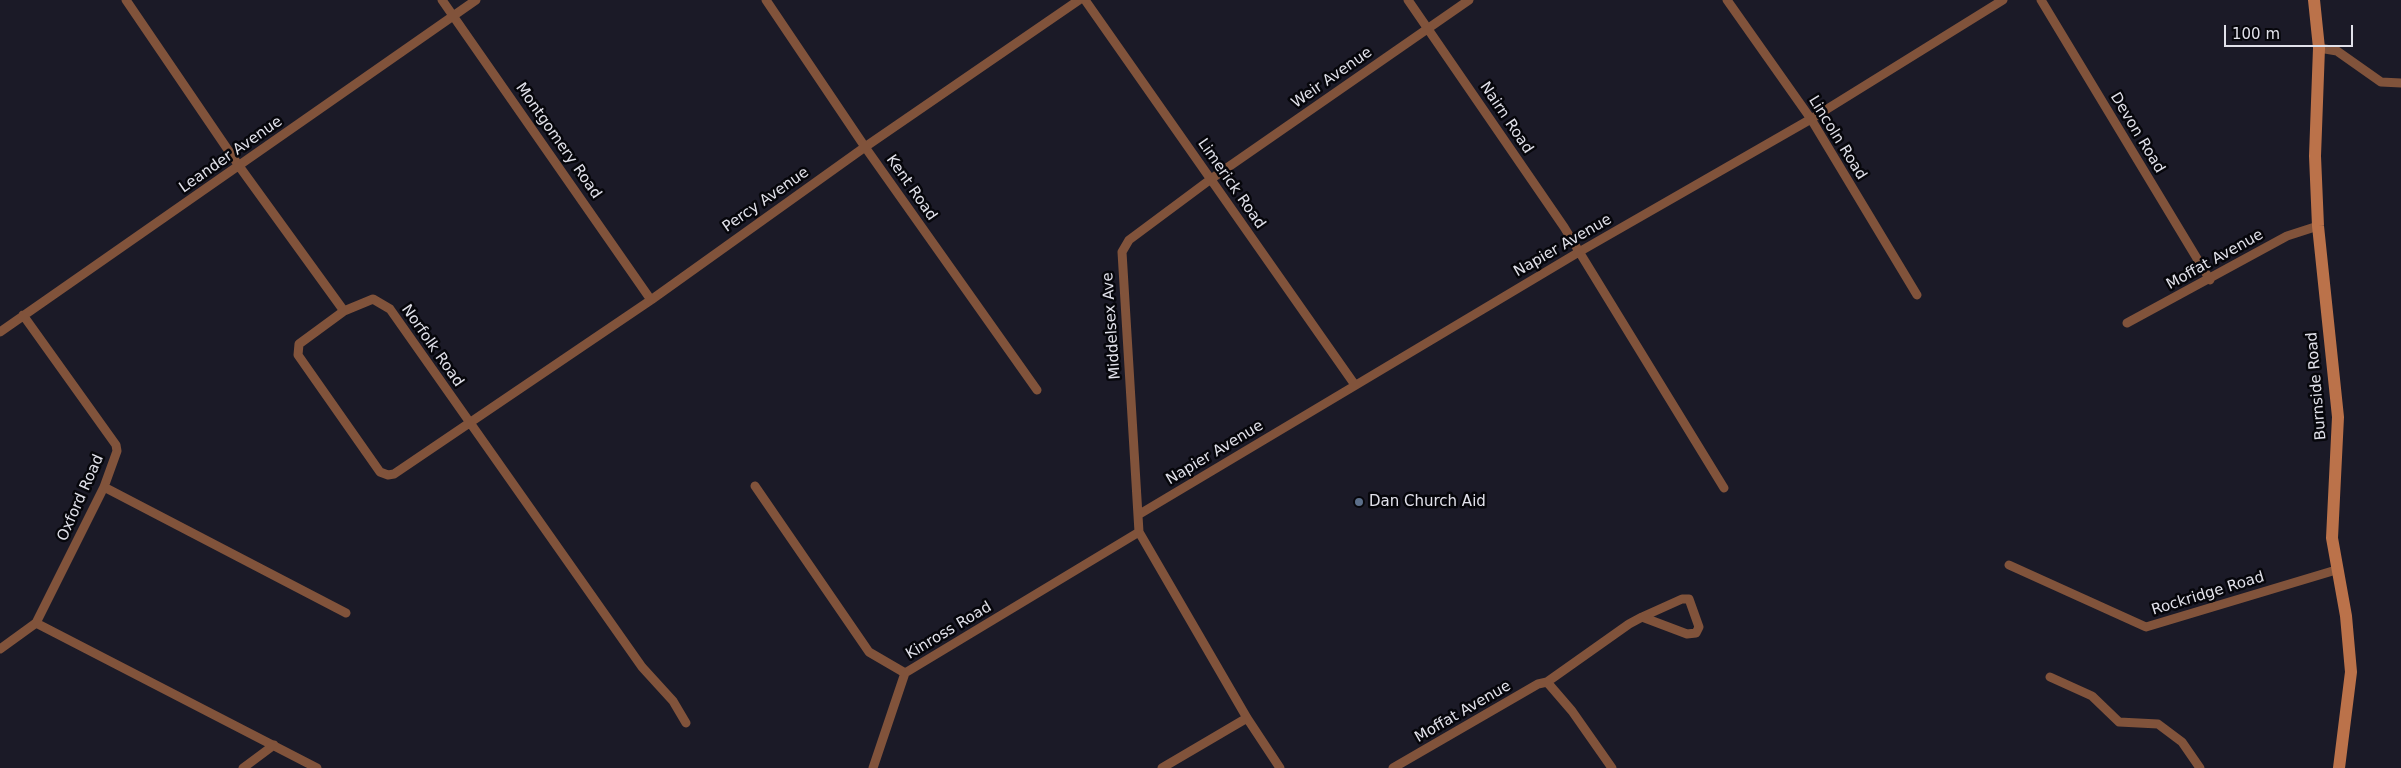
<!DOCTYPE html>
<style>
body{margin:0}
#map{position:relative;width:2401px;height:768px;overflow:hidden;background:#1b1a27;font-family:"DejaVu Sans",sans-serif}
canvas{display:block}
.scale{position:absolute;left:2224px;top:25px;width:129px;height:22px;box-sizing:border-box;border:2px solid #e1e1ea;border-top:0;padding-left:6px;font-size:15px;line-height:18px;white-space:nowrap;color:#e1e1ea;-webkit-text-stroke:4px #06060b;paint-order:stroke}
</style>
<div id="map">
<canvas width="2401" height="768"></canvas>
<div class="scale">100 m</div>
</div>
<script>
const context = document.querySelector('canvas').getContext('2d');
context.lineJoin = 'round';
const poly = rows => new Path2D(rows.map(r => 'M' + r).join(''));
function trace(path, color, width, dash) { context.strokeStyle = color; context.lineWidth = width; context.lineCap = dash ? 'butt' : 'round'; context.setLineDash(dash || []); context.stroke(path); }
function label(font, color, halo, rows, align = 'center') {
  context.font = font + ' "DejaVu Sans",sans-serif'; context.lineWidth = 5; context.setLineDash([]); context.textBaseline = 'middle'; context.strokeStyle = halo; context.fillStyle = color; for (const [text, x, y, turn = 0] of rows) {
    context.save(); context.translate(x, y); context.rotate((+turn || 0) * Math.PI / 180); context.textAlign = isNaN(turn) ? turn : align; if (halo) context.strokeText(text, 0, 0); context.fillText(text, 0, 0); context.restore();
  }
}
trace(poly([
 [126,0,239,166,344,311,373,299,390,309,642,667,673,701,686,723],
 [442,0,651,300],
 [766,0,865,147,1037,390],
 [1085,0,1355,385],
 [1408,0,1564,227,1724,488],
 [1727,0,1811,119,1917,295],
 [2041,0,2210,280],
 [2319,48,2337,51,2381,82,2401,83],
 [344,311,299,344,298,355,380,472,388,475,394,474,651,300,865,147,1079,0],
 [2127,323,2287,236,2318,226],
 [0,332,476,0],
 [755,486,869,652,905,673,1139,532],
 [104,487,346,613],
 [1138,515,1579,252,1811,119,2003,0],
 [2009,565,2146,627,2336,570],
 [36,623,317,768],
 [0,649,36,623,104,487,117,451,116,445,23,315],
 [2050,677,2092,696,2119,722,2158,724,2182,742,2200,768],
 [1547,682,1572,711,1612,768],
 [243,768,274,745],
 [873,768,905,673],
 [1162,768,1247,718],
 [1280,768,1247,718,1139,532,1122,252,1129,240,1211,179,1469,0],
 [1393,768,1538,684,1547,682,1629,624,1642,617,1682,599,1689,599,1699,627,1696,633,1687,634,1642,617]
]), '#81533b', 9);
trace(poly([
 [2314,0,2319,48,2315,156,2318,226,2338,417,2332,538,2346,616,2351,672,2339,768]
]), '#bb724a', 12);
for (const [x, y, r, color] of [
 [1359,502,5,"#5c6f8a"]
]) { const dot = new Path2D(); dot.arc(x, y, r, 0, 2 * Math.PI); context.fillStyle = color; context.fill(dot); trace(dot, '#06060b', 2); }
label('15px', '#e1e1ea', '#06060b', [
 ["Weir Avenue",1332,78,-35],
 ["Nairn Road",1506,118,56],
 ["Devon Road",2137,133,59],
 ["Lincoln Road",1837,138,58],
 ["Montgomery Road",558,141,55],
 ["Leander Avenue",231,155,-35],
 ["Limerick Road",1231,184,55],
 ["Kent Road",911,188,55],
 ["Percy Avenue",766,200,-35],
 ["Napier Avenue",1563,246,-30],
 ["Moffat Avenue",2215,260,-29],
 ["Middelsex Ave",1112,326,-94],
 ["Norfolk Road",432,346,55],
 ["Burnside Road",2317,386,-95],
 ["Napier Avenue",1215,453,-31],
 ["Oxford Road",81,498,-66],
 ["Rockridge Road",2208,594,-17],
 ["Kinross Road",949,631,-31],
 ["Moffat Avenue",1463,712,-30]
]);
label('15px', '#e1e1ea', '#06060b', [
 ["Dan Church Aid",1369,502]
], 'left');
</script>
